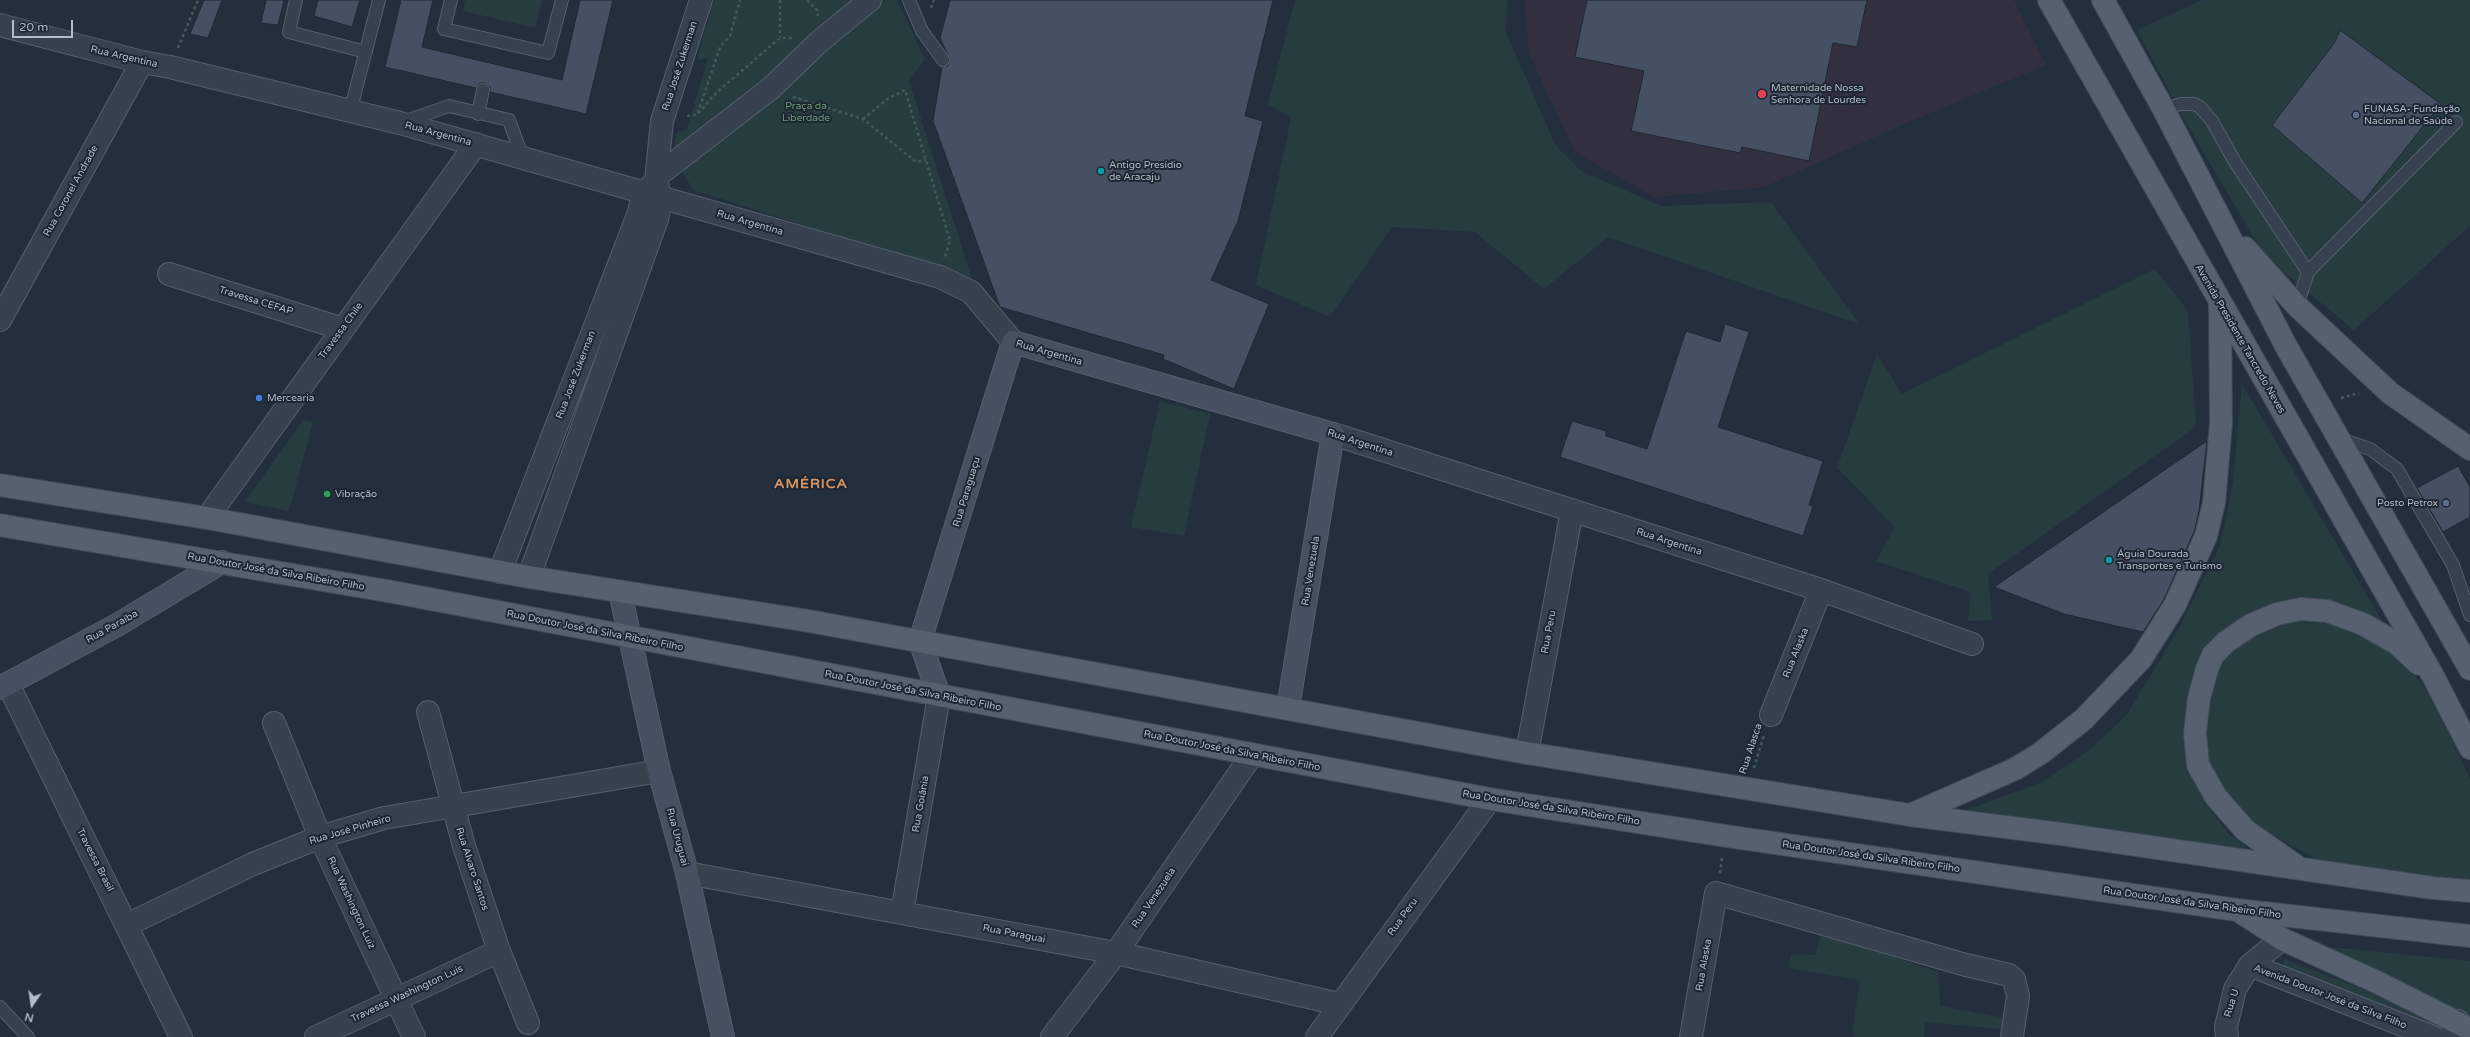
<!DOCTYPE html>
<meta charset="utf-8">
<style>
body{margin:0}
#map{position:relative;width:2470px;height:1037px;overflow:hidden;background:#242f3e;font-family:"Varela Round",sans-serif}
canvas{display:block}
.north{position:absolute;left:12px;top:985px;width:40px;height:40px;-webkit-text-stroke:3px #1d2633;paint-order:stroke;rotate:193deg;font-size:11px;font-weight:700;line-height:16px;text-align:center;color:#b4bcc9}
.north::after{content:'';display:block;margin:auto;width:14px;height:18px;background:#b4bcc9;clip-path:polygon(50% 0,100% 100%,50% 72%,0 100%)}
.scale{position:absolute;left:12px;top:20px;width:61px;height:18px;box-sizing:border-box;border:2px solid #b4bcc9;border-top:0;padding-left:5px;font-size:12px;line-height:14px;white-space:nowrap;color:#b4bcc9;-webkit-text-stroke:3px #1d2633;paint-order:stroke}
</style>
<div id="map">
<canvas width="2470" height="1037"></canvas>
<div class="north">N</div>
<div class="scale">20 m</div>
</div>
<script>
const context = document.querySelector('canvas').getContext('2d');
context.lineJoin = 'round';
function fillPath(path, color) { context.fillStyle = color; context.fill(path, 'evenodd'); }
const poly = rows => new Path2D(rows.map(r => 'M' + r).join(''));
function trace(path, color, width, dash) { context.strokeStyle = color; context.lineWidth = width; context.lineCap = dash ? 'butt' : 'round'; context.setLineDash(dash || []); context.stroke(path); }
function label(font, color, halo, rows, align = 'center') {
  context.font = font + ' "Varela Round",sans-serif'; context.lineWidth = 4; context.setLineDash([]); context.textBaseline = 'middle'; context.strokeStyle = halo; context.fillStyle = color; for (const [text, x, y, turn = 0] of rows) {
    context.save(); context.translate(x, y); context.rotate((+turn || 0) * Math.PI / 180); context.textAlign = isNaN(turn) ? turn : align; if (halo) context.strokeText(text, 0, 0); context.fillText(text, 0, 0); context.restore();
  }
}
fillPath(poly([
 [1525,0,2014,0,2046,65,1904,124,1764,187,1655,197,1575,152,1529,53]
]), '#32303f');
fillPath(poly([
 [465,0,542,0,535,28,463,11],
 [714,0,897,0,925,59,909,81,972,279,693,190,673,155,676,133,687,129,708,58,697,60],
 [1295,0,1507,0,1506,33,1556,146,1581,171,1661,206,1771,202,1859,324,1608,237,1544,289,1475,232,1392,227,1330,317,1256,285,1291,118,1268,104],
 [2202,0,2470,0,2470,226,2354,330,2272,263,2257,243,2185,121,2137,30],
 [2341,30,2441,104,2362,203,2272,125,2335,42],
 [2155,269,2188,311,2196,427,1988,574,1992,620,1968,621,1971,592,1876,561,1895,527,1837,468,1877,354,1902,394],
 [2242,384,2385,626,2334,604,2209,650,2190,759,2195,783,2209,809,2229,834,2262,860,1961,812,2042,782,2091,749,2127,714,2177,632,2220,546,2233,483],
 [1160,401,1210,414,1184,536,1131,527],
 [303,420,313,422,289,511,245,502],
 [2282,622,2324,623,2353,630,2373,640,2392,654,2411,671,2429,693,2470,778,2470,886,2330,866,2256,826,2234,807,2205,763,2203,709,2214,669,2242,639],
 [1822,932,1938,972,1940,1006,2005,1018,2001,1029,1925,1022,1924,1037,1856,1037,1852,1034,1860,980,1789,968,1791,954,1815,955],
 [2300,944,2470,961,2470,1016,2400,982],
 [2285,959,2451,1024,2446,1033,2281,972]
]), '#263c3f');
const building = poly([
 [204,0,222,0,208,38,190,34,204,0],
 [266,0,284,0,278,25,261,23,266,0],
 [318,0,360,0,352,27,314,16,318,0],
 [401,0,433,0,422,47,562,80,580,0,613,0,586,114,490,92,490,87,485,83,480,83,476,88,385,67,401,0],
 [950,0,1273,0,1245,116,1263,121,1238,221,1211,280,1269,304,1234,389,1163,359,1164,355,1000,307,933,121,942,67,948,66,950,60,940,38,950,0],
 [1587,0,1867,0,1857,47,1833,43,1809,161,1742,147,1740,153,1631,131,1644,71,1575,57,1587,0],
 [2340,30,2441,104,2362,203,2272,125,2335,42,2340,30],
 [1725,324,1749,332,1718,427,1823,461,1809,505,1813,506,1803,536,1560,457,1572,421,1606,431,1606,436,1647,449,1686,331,1720,342,1725,324],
 [2207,441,2199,511,2194,532,2164,599,2143,632,2064,614,1994,587,2207,441],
 [2458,466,2470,487,2470,517,2443,532,2417,488,2458,466]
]);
fillPath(building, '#455162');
trace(building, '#1f2835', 1);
const lane = poly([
 [296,0,289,32,366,52],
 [451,0,444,29,548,53,562,0],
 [909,0,922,31,943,60],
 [2164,110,2180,104,2194,104,2200,107,2212,121,2235,162,2308,272,2297,306],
 [350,112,379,0],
 [478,114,483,90],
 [403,122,449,106,509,120,522,156],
 [2308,272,2456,122],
 [2341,439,2370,449,2397,469,2453,565,2470,615],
 [0,1007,28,1037]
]);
const street = poly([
 [0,25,142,62,170,67,400,123,940,277,971,292,1013,342],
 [657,176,770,89,820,41,870,0],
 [169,274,343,329],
 [0,320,142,62],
 [1333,434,1821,590,1972,644],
 [207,518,476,144],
 [500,572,638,215,644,193,655,182],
 [529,577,657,219,661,198,656,181,662,121,701,0],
 [8,684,181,1037],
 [428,712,464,846,499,951,528,1023],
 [1771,715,1821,590],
 [274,723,320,837,414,1037],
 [1527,753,1572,510],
 [687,873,1116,953,1339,1004],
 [902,913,939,696],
 [127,925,253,864,320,837,384,818,659,771],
 [2250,965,2433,1037],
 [316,1037,499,951],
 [1052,1037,1116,953,1251,756],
 [1317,1037,1490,799],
 [1691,1037,1716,893,1966,965,2009,975,2014,979,2018,996,2012,1037],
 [2227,1037,2226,1027,2235,989,2250,965,2282,939],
 [2450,1037,2458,1021]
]);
const secondary = poly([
 [620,592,659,771,687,873,723,1037],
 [0,688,117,625,222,562],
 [939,696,920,641,1013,342,1333,434,1288,708]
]);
const primary = poly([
 [2049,0,2433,676,2470,748],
 [2103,0,2164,110,2286,346,2470,669],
 [2245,248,2297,306,2390,393,2470,449],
 [0,485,207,518,529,577,809,621,1527,753,1910,815,2061,834,2433,888,2470,891],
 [0,525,393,592,1490,799,1726,836,2237,910,2470,936],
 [1910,815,2015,769,2041,753,2084,719,2141,659,2175,605,2206,536,2214,503,2221,423,2220,306],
 [2295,865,2245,830,2216,797,2198,765,2195,733,2199,698,2207,669,2213,655,2226,642,2251,625,2277,614,2301,609,2327,611,2363,624,2396,643,2419,664],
 [2242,913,2282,939,2379,983,2470,1029]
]);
trace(lane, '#565f6c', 14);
trace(street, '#565f6c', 24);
trace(secondary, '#565f6c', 24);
trace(primary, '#414a57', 24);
trace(poly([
 [780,0,780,37],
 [807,0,817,10,818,16],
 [931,8,934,0],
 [178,48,198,0],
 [793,97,863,119,916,162,926,160],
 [698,113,720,47,730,36,740,0],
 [687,116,698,114,716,93,780,38,793,38],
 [863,119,889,98,905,90,950,241,945,257],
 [2341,398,2359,393],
 [1754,768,1764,735],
 [1720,873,1722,856]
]), '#44595c', 2.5, [3, 3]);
trace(lane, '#38414e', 12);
trace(street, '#38414e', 22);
trace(secondary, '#465061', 22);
trace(primary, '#56606e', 22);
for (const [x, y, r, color] of [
 [1762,94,5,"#e0444e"],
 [2356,115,4,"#5c6f8a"],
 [1101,171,4,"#0f9aa8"],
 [259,398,4,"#3f7fe0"],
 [327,494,4,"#2e9e5b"],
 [2446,503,4,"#5c6f8a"],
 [2109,560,4,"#0f9aa8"]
]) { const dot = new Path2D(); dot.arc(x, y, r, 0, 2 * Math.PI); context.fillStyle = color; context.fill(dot); trace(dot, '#1d2633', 1.5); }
label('10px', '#b4bcc9', '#1d2633', [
 ["Rua Argentina",124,57,13],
 ["Rua José Zukerman",680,66,-72],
 ["Rua Argentina",438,134,15],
 ["Rua Coronel Andrade",71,191,-61],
 ["Rua Argentina",750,223,16],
 ["Travessa CEFAP",256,301,17],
 ["Travessa Chile",341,331,-54],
 ["Avenida Presidente Tancredo Neves",2240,339,60],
 ["Rua Argentina",1049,353,16],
 ["Rua José Zukerman",576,375,-69],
 ["Rua Argentina",1360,443,18],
 ["Rua Paraguaçu",967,492,-73],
 ["Rua Argentina",1669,542,18],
 ["Rua Venezuela",1311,571,-81],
 ["Rua Doutor José da Silva Ribeiro Filho",276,572,10],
 ["Rua Paraíba",112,627,-29],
 ["Rua Doutor José da Silva Ribeiro Filho",595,631,11],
 ["Rua Peru",1549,632,-79],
 ["Rua Alaska",1796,653,-68],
 ["Rua Doutor José da Silva Ribeiro Filho",913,691,11],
 ["Rua Alasca",1751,749,-72],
 ["Rua Doutor José da Silva Ribeiro Filho",1232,751,11],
 ["Rua Goiânia",921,804,-80],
 ["Rua Doutor José da Silva Ribeiro Filho",1551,808,9],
 ["Rua José Pinheiro",350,830,-16],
 ["Rua Uruguai",677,837,75],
 ["Rua Doutor José da Silva Ribeiro Filho",1871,857,8],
 ["Travessa Brasil",95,860,63],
 ["Rua Alvaro Santos",472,869,72],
 ["Rua Venezuela",1154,898,-56],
 ["Rua Washington Luiz",351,903,65],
 ["Rua Doutor José da Silva Ribeiro Filho",2192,903,8],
 ["Rua Peru",1403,917,-54],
 ["Rua Paraguai",1014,934,11],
 ["Rua Alaska",1704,965,-80],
 ["Travessa Washington Luís",407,994,-25],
 ["Avenida Doutor José da Silva Filho",2330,997,21],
 ["Rua U",2232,1003,-73]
]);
label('10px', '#b4bcc9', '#1d2633', [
 ["Maternidade Nossa",1771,88],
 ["Senhora de Lourdes",1771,100],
 ["FUNASA- Fundação",2364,109],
 ["Nacional de Saúde",2364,121],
 ["Antigo Presídio",1109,165],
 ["de Aracaju",1109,177],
 ["Mercearia",267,398],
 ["Vibração",335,494],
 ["Posto Petrox",2438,503,"right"],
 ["Águia Dourada",2117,554],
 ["Transportes e Turismo",2117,566]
], 'left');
label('10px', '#6b9a76', '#1d2633', [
 ["Praça da",806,106],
 ["Liberdade",806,118]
]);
context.letterSpacing = '1px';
label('bold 14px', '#d59563', '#1d2633', [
 ["AMÉRICA",811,484]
]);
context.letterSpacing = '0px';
</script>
